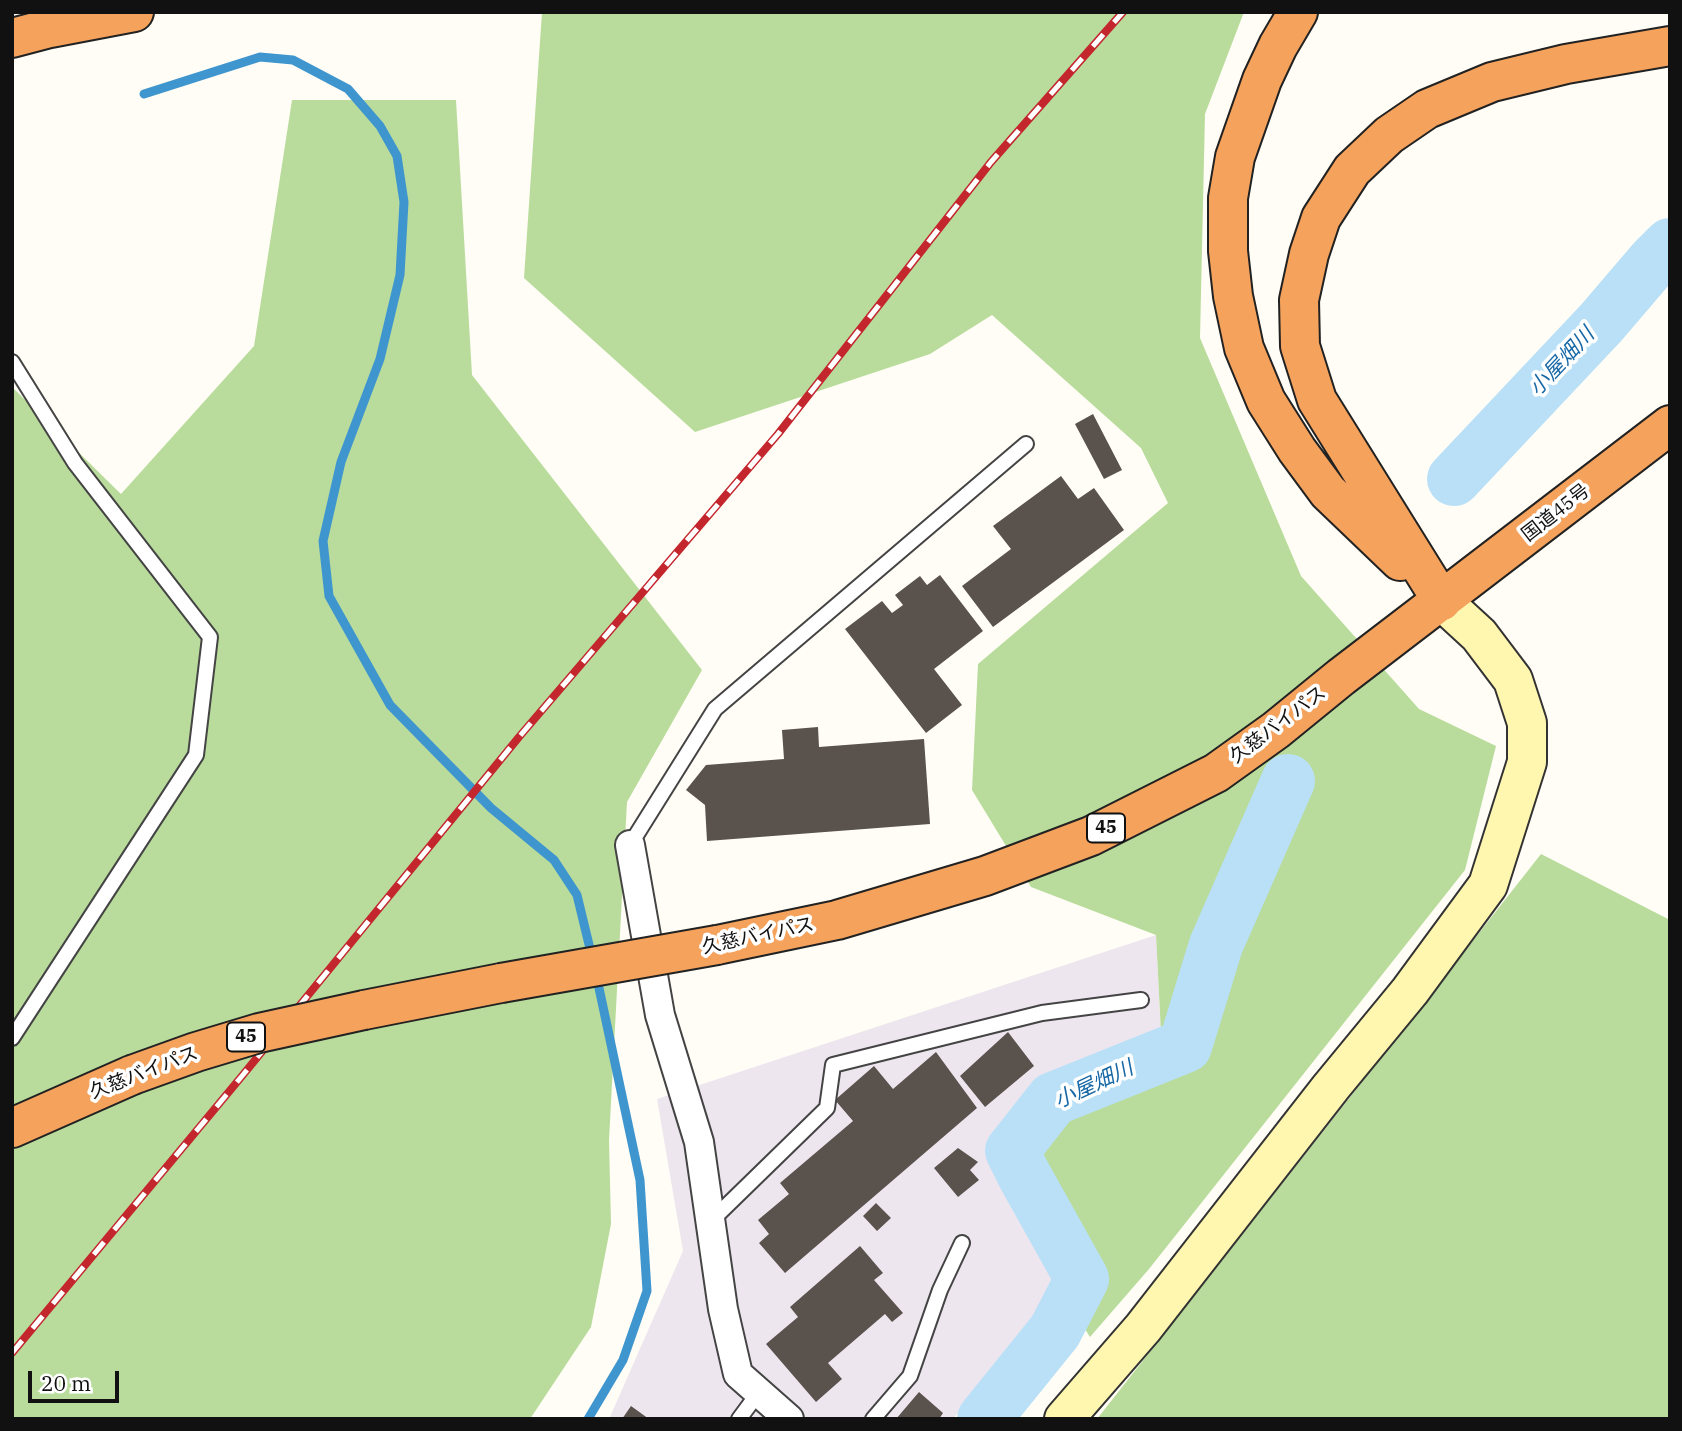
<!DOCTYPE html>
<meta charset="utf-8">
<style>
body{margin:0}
#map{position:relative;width:1682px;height:1431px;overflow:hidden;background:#fffdf5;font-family:"IBM Plex Serif",serif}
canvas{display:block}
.frame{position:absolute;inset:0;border:14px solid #111;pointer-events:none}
.scale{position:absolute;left:28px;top:1371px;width:91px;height:32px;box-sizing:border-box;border:4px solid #111;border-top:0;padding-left:9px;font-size:21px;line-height:24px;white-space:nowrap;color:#111;-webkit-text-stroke:5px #fff;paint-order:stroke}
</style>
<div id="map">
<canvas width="1682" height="1431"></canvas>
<div class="frame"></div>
<div class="scale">20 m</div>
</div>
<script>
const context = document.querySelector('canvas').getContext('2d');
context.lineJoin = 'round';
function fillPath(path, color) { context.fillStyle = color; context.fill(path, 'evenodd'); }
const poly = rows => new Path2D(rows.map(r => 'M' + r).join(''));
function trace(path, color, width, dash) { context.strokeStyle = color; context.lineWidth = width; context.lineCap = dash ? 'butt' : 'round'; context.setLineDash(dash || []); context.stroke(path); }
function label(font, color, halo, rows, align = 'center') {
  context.font = font + ' "IBM Plex Serif","Noto Sans JP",serif'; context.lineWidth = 7; context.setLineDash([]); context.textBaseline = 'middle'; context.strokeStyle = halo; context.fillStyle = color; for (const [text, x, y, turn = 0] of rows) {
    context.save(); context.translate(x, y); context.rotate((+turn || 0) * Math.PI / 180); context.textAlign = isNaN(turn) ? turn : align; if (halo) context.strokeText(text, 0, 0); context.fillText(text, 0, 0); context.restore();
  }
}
fillPath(poly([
 [1156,935,1161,1033,991,1144,1058,1286,953,1419,609,1419,683,1251,657,1099]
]), '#eee6ef');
fillPath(poly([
 [542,12,1244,12,1205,114,1200,338,1301,576,1419,709,1496,746,1465,870,1149,1269,1090,1337,1058,1286,991,1144,1161,1033,1156,935,1031,887,972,790,978,664,1168,503,1141,448,992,315,930,354,695,432,524,278],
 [292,100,456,100,472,375,702,670,627,802,609,1140,611,1224,591,1327,530,1419,12,1419,12,387,121,494,254,346],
 [1541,854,1670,920,1670,1419,1097,1419]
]), '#b9dc9c');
trace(poly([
 [144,94,260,57,293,60,348,89,380,126,397,156,404,202,400,275,380,359,341,462,323,541,329,596,390,705,491,808,554,860,577,895,592,957],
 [588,1419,623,1360,647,1291,640,1180,596,974]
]), '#3f96cf', 9);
trace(poly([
 [1454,479,1601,323,1654,261,1670,245],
 [984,1419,1055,1331,1082,1279,1024,1175,1012,1151,1053,1099,1185,1046,1216,945,1288,781]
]), '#b9e0f7', 54);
fillPath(poly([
 [1093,414,1122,470,1104,479,1075,424],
 [1061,476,1078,499,1094,488,1124,530,993,627,962,586,1011,549,993,526],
 [940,575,983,631,934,669,962,705,926,733,845,629,882,601,892,613,903,605,895,595,920,576,927,585],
 [818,727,819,747,924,739,930,824,707,841,705,805,686,790,706,765,784,759,782,730],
 [1008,1032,1034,1066,985,1107,960,1076],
 [936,1052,977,1108,785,1273,759,1243,769,1234,758,1220,789,1194,780,1183,853,1121,835,1100,874,1066,893,1089],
 [958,1148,978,1162,970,1170,979,1180,958,1197,934,1168],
 [876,1203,891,1218,877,1231,863,1216],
 [860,1246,883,1273,874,1280,903,1313,892,1322,885,1314,828,1363,842,1379,816,1402,766,1344,798,1317,790,1307],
 [919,1392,943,1413,939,1419,896,1419],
 [631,1406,649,1419,622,1419]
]), '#5a524d');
const lane = poly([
 [12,362,75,463,210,637,196,755,12,1038],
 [630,845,715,709,1026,444],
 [711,1221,827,1108,833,1065,1042,1013,1141,1000],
 [739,1419,759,1392],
 [873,1419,910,1376,940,1290,962,1243]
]);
const street = poly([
 [630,845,660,1015,699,1142,723,1309,738,1374,789,1419]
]);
const secondary = poly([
 [1064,1419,1143,1328,1331,1087,1410,991,1488,885,1527,762,1527,723,1513,680,1479,635,1442,601]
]);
const highway = poly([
 [1298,12,1278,46,1262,80,1235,157,1228,198,1228,251,1233,296,1244,348,1266,401,1297,450,1328,492,1400,561],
 [12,38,50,28,134,12],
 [1442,601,1317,400,1300,346,1299,300,1309,254,1321,218,1352,170,1389,135,1427,109,1492,82,1566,64,1670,46],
 [717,945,837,920,985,876,1091,836,1216,773,1276,730,1341,677,1670,425],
 [364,1010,501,983],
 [12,1128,132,1075]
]);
trace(lane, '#444', 18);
trace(street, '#444', 32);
trace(secondary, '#333', 42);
trace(highway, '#222', 42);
trace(lane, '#fff', 14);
trace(street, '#fff', 28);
trace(secondary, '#fff6b0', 38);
trace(highway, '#f5a25d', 38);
const rail = poly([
 [12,1353,242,1076,519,737,778,434,991,162,1123,12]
]);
trace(rail, '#c4262e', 8);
trace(rail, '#fff', 5, [16]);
const highwayBridge = poly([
 [501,983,717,945],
 [132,1075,196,1052,259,1033,364,1010]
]);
trace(highwayBridge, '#222', 42, []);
trace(highwayBridge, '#f5a25d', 38);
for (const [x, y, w] of [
 [1106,828,38],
 [246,1037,38]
]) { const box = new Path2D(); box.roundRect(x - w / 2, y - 14.5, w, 29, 5); context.fillStyle = '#fff'; context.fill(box); trace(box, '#111', 2); }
label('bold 18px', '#111', null, [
 ["45",1106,828],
 ["45",246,1037]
]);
label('19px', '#111', '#fff', [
 ["国道45号",1556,513,-38],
 ["久慈バイパス",1278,725,-37],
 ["久慈バイパス",758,936,-12],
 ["久慈バイパス",144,1073,-21]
]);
label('italic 21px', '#1768a6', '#fff', [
 ["小屋畑川",1562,362,-47],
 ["小屋畑川",1094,1085,-25]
]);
</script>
